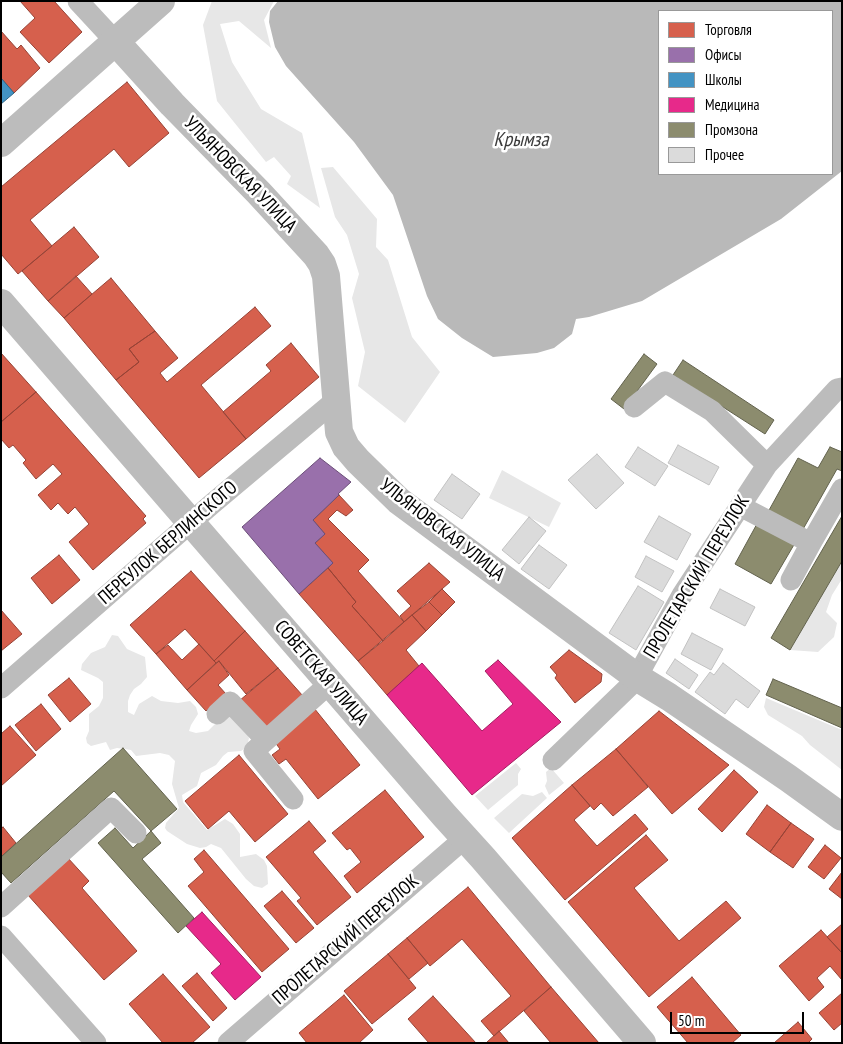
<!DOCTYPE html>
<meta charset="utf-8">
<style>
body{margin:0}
#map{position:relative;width:843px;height:1044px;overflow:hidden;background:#fff;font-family:"PT Sans Narrow",sans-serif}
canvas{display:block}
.frame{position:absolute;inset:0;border:2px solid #000;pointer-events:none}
.legend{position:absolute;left:658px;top:10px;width:175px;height:165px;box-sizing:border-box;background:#fff;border:1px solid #999;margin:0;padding:6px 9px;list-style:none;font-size:15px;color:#000}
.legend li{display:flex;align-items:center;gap:10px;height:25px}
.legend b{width:25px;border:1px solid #999}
.scale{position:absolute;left:670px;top:1012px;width:134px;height:22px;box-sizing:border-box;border:2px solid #000;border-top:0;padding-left:6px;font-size:15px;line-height:18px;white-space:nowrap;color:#000;-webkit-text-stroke:4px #fff;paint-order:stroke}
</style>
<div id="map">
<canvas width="843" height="1044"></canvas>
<div class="frame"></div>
<ul class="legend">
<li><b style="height:14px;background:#d6604d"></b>Торговля</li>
<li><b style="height:14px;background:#9970ab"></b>Офисы</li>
<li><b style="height:14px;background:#4393c3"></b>Школы</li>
<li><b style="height:14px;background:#e7298a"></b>Медицина</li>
<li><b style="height:14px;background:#8c8c6e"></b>Промзона</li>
<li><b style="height:14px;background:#dbdbdb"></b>Прочее</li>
</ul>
<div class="scale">50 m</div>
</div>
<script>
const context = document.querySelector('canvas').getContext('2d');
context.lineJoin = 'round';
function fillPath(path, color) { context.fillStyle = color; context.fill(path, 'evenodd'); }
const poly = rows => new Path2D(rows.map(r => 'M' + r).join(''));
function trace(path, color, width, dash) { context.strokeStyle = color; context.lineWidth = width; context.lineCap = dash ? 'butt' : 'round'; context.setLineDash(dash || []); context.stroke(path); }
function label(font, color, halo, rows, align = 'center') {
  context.font = font + ' "PT Sans Narrow",sans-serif'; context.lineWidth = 5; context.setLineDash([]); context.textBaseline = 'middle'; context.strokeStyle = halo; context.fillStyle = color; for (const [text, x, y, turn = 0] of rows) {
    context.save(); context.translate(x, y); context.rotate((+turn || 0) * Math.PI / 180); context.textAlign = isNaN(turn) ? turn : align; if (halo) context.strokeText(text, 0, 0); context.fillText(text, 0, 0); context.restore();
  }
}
fillPath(poly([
 [212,1,274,1,264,20,271,48,239,21,220,24,232,62,261,109,302,133,320,208,287,184,291,176,274,157,266,162,217,101,203,25],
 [333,167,377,219,376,247,388,260,412,337,440,372,405,423,358,386,365,352,352,298,359,274,347,235,335,217,321,168],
 [502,470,561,503,549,527,489,498],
 [842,561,842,579,832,595,826,612,837,623,834,637,818,652,790,650],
 [112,635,118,636,127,649,145,657,147,677,141,684,134,689,130,695,128,701,128,712,134,715,139,704,152,696,161,701,178,703,190,701,196,707,198,714,191,725,189,731,196,733,208,731,218,721,231,715,245,730,249,738,247,747,241,751,228,752,223,756,216,765,201,773,197,786,182,795,183,802,207,830,225,819,233,824,240,834,240,857,256,854,264,860,267,866,268,884,262,888,254,886,246,879,221,848,211,844,206,847,200,848,187,844,167,831,165,828,166,823,179,808,172,784,175,761,169,755,160,753,136,756,131,750,117,748,110,750,106,742,91,746,87,743,86,738,89,731,89,714,99,706,103,698,103,682,98,678,81,670,82,664,91,653,105,647],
 [766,698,842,730,842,770,810,745,802,736,768,715,764,707],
 [516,763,521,769,518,774,518,785,488,810,475,796],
 [551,768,564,783,549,795,545,786,547,781,546,772],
 [542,792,547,798,509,833,494,818,522,794,533,796]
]), '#e7e7e7');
fillPath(poly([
 [278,1,842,1,842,171,781,219,642,301,589,317,576,319,572,334,554,348,537,353,493,357,462,338,438,319,427,296,393,195,354,142,286,66,275,47,269,22,270,11],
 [659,11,832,11,832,174,659,174]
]), '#b9b9b9');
const shops = poly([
 [20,1,54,1,82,32,49,63,20,32,35,18,20,1],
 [1,31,17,49,21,45,40,68,14,93,1,78,1,31],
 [127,82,169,133,129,167,114,149,30,220,52,246,18,274,1,254,1,187,127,82],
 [74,227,99,257,48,301,22,271,74,227],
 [76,276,92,294,64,318,48,301,76,276],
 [111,278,155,331,129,349,139,362,116,380,64,318,111,278],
 [255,307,271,326,201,385,246,439,199,478,116,380,139,362,129,349,155,331,178,358,160,373,167,382,255,307],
 [291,343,319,377,246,439,223,412,271,371,266,365,291,343],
 [1,353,36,392,1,422,1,353],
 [36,392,146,516,143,519,146,523,93,570,69,542,89,524,75,507,68,514,58,503,51,510,38,495,62,474,53,464,36,479,23,463,26,460,13,445,9,448,1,439,1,422,36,392],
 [339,495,353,510,346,516,337,510,328,519,369,560,358,571,404,622,383,641,352,606,356,602,328,568,333,563,315,543,325,534,313,520,339,495],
 [59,555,80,580,52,604,31,578,59,555],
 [429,563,450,582,404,622,400,616,411,606,397,591,429,563],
 [328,568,356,602,352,606,383,641,358,661,299,594,328,568],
 [191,571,245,631,214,661,185,629,156,654,130,625,191,571],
 [442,589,455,602,442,615,429,602,442,589],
 [429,602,442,615,426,631,412,615,429,602],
 [1,610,22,634,1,651,1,610],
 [412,615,426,631,406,650,419,666,387,695,358,661,412,615],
 [245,631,278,668,246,694,219,661,216,663,214,661,245,631],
 [199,644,216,663,187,690,156,654,168,645,182,660,199,644],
 [569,650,602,674,601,682,575,703,555,678,557,675,550,667,569,650],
 [219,661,229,675,218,685,226,694,206,711,187,690,219,661],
 [278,668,303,696,265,730,239,701,278,668],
 [69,678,91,704,70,722,48,695,69,678],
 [41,704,61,729,36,751,15,725,41,704],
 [314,708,360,765,318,799,286,759,279,764,272,755,280,749,274,741,314,708],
 [659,711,729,765,672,814,616,749,659,711],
 [10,726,36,755,1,786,1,734,10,726],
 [616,749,648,787,613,816,601,803,594,810,572,785,616,749],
 [239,755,288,814,255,842,229,811,208,829,185,801,239,755],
 [734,770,758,792,722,832,698,809,734,770],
 [572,785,590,806,574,820,597,846,635,814,648,829,565,900,512,838,572,785],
 [385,790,424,837,357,893,344,876,361,862,350,848,347,850,332,833,385,790],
 [767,805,791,823,770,852,746,834,767,805],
 [309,821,326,841,313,852,351,897,317,925,297,901,301,898,266,857,309,821],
 [791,823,814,839,793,868,770,852,791,823],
 [3,827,16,843,1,857,1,829,3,827],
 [646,835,668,860,634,888,679,941,726,901,741,918,649,997,568,902,646,835],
 [825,845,841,858,824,879,808,867,825,845],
 [204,850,289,949,262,972,188,886,204,872,194,859,204,850],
 [67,857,89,881,82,888,137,951,104,980,27,894,67,857],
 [842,872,842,899,829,889,842,872],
 [468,887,551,987,494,1036,481,1021,511,996,462,939,430,966,407,938,468,887],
 [282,891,314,928,296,943,264,906,282,891],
 [842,924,842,953,827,937,842,924],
 [821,930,842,953,842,980,830,966,817,978,824,987,809,1001,779,966,821,930],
 [407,938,428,963,409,979,388,954,407,938],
 [388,954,416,988,372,1024,344,991,388,954],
 [197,973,227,1008,213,1021,182,986,197,973],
 [163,974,210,1027,192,1043,163,1043,129,1004,163,974],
 [692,977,741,1035,732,1043,688,1043,657,1007,692,977],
 [551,987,599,1043,551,1043,524,1011,551,987],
 [842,993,842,1023,834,1030,819,1013,842,993],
 [344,995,373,1030,359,1043,307,1043,299,1033,344,995],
 [433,996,476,1043,429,1043,408,1019,433,996],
 [798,1022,812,1039,808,1043,774,1043,798,1022],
 [499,1031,509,1043,486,1043,499,1031]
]);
fillPath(shops, '#d6604d');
trace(shops, '#964336', 1);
const offices = poly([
 [320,458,351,482,338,494,339,495,313,520,325,534,315,543,333,563,299,594,242,527,320,458]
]);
fillPath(offices, '#9970ab');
trace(offices, '#6b4e78', 1);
const schools = poly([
 [1,78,14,93,1,104,1,78]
]);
fillPath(schools, '#4393c3');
trace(schools, '#2f6788', 1);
const health = poly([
 [498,660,561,722,472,795,387,695,422,663,482,731,513,704,485,671,498,660],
 [202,912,261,977,235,1000,211,973,221,964,186,926,202,912]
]);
fillPath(health, '#e7298a');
trace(health, '#a21d61', 1);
const industry = poly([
 [644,354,657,364,624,409,611,399,644,354],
 [683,360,774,420,765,434,673,375,683,360],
 [830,447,842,452,842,471,837,469,802,531,768,512,798,458,818,468,830,447],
 [842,516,842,561,790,650,771,638,842,516],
 [758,522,795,543,771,584,735,564,758,522],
 [773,679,842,708,842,728,766,695,773,679],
 [123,748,177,809,151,831,114,791,11,883,1,872,1,857,123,748],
 [115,828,133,848,151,831,161,843,142,859,194,918,178,933,98,843,115,828]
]);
fillPath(industry, '#8c8c6e');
trace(industry, '#62624d', 1);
const building = poly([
 [678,445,719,467,709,485,668,463,678,445],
 [638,447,668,466,655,486,625,467,638,447],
 [597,454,624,483,596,509,568,480,597,454],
 [452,474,480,494,462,519,434,500,452,474],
 [659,516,691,534,677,560,644,542,659,516],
 [529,517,546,531,519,564,502,550,529,517],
 [539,545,567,565,549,589,521,569,539,545],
 [646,556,674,571,662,592,635,577,646,556],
 [638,586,664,602,636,650,609,633,638,586],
 [720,589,755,607,745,626,710,608,720,589],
 [692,633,723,649,711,670,681,654,692,633],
 [675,659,698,675,689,689,666,673,675,659],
 [723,663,760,691,748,708,736,699,725,714,695,692,710,672,714,675,723,663]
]);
fillPath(building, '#dbdbdb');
trace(building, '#c2c2c2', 1);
trace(poly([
 [78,1,115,41],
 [634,407,665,382,712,411,767,465],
 [740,506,811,543,842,489],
 [791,580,811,543],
 [1,688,212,504,336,400],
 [217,714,230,702,266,740],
 [553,760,638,678,643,666,682,595,767,465,837,389,842,388],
 [293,799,254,751,329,684],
 [1,907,111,808,136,833],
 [1,936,96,1043],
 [228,1043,465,838]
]), '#bcbcbc', 21);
trace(poly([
 [115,41,172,104,259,193,316,255,322,264,326,276,339,432,346,447,358,461,399,501,638,678,669,697,788,778,842,817],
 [1,143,161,1],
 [1,303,444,815,483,858,642,1043]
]), '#bcbcbc', 28);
label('19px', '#000', '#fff', [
 ["УЛЬЯНОВСКАЯ УЛИЦА",240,175,46],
 ["УЛЬЯНОВСКАЯ УЛИЦА",442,530,38],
 ["ПЕРЕУЛОК БЕРЛИНСКОГО",168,543,-41],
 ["ПРОЛЕТАРСКИЙ ПЕРЕУЛОК",697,577,-59],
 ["СОВЕТСКАЯ УЛИЦА",321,673,49],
 ["ПРОЛЕТАРСКИЙ ПЕРЕУЛОК",346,940,-41]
]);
label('italic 20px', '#3c3c3c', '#fff', [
 ["Крымза",521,140]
]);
</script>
